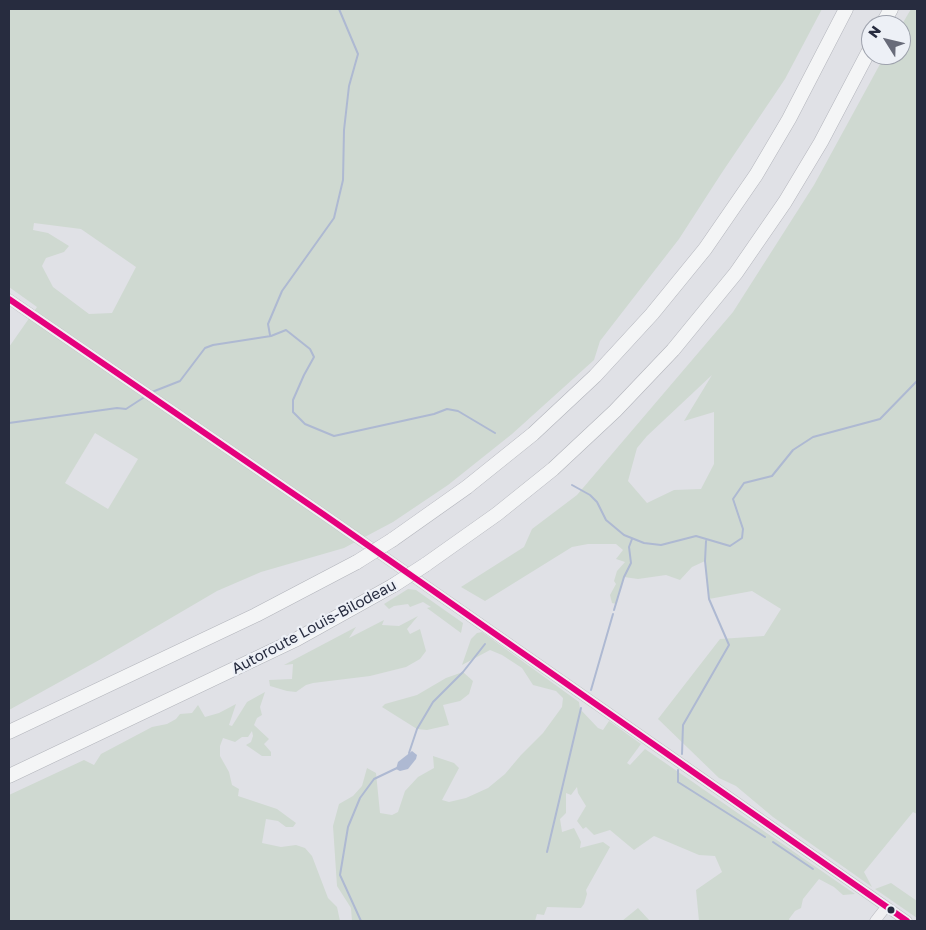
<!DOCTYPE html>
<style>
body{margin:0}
#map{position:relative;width:926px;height:930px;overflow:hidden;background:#e0e1e6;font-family:"Golos Text",sans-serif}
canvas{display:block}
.frame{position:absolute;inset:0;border:10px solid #272c3f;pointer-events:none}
.north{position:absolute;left:861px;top:15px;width:50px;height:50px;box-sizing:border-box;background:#edf0f6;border:1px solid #9ea2ad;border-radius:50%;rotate:306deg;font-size:14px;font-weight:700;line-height:20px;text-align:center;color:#272c3f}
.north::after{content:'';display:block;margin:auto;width:18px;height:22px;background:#686b79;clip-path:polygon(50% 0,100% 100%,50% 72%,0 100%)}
</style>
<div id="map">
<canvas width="926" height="930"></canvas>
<div class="frame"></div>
<div class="north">N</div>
</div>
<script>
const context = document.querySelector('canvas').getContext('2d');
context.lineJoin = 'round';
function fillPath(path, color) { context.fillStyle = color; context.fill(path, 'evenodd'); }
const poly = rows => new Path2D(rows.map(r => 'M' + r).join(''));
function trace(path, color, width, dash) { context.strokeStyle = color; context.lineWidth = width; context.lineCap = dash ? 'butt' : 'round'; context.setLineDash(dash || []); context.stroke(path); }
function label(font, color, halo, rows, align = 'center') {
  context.font = font + ' "Golos Text",sans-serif'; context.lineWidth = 4.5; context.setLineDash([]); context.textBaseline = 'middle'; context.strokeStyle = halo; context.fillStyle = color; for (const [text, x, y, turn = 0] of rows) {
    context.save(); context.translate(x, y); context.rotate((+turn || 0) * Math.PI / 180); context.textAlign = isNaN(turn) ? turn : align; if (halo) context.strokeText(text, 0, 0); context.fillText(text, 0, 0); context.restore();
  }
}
fillPath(poly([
 [9,9,822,9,785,79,721,174,679,239,600,341,594,360,512,434,448,485,393,522,344,548,261,572,217,591,101,659,9,710,9,347,37,307,9,287],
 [34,223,81,229,136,267,112,313,89,314,53,287,42,266,46,258,64,252,69,246,48,233,33,230],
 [95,433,138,459,108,509,65,483],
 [911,9,917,9,917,814,913,812,864,872,872,887,773,817,736,786,719,778,658,719,720,639,764,636,781,609,752,591,709,599,705,561,692,567,680,580,666,575,638,579,624,577,616,604,612,603,610,595,616,584,614,581,617,571,625,562,616,559,623,550,616,544,588,544,572,547,485,601,461,587,524,547,532,529,577,495,733,312,814,185,885,55,901,55,901,26],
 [712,375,684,421,714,412,714,464,701,489,674,490,647,503,628,481,637,448,647,436],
 [408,589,416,590,463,623,461,633,427,608,431,607,423,602,410,607,408,604,394,606,389,609,384,604],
 [418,616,407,629,410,634,420,629,426,651,420,659,406,667,370,676,313,683,306,685,296,692,287,691,270,686,269,680,292,679,293,664,284,665,356,627,349,638,384,620,382,625,399,626],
 [482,632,579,702,580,709,598,728,603,730,609,721,641,744,627,763,630,765,645,749,855,894,843,895,834,887,819,879,803,899,801,908,795,911,789,919,790,921,699,921,696,890,722,872,715,856,699,855,654,836,634,850,610,830,594,835,586,827,583,829,577,821,586,806,578,793,577,787,571,795,566,793,566,813,560,819,562,832,574,828,581,842,580,848,603,842,610,847,586,890,587,894,584,904,581,908,547,907,544,915,537,914,535,921,352,921,351,908,337,886,333,826,339,804,353,796,362,786,367,768,376,773,380,813,392,815,398,812,405,791,418,777,434,768,433,756,454,763,459,768,442,800,449,802,466,798,488,788,505,774,521,755,543,733,562,707,563,698,556,691,533,685,522,668,502,655,490,650,462,665,471,639,477,633],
 [463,672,473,681,469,694,460,701,443,705,449,725,427,730,417,729,382,707,385,704,417,695,446,678],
 [265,692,260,707,262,715,257,718,254,725,269,739,264,744,271,752,271,756,262,756,246,745,251,742,253,736,252,731,248,737,242,737,235,742,223,738,220,746,220,756,229,772,232,785,239,789,238,796,277,809,296,823,293,827,286,827,278,821,266,819,262,843,281,847,296,845,305,848,312,856,328,898,337,907,340,921,9,921,9,795,84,760,94,765,101,754,152,727,167,724,176,719,180,714,192,713,198,705,205,717,219,713,236,704,229,725,232,726,247,702],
 [891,883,917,901,917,918,875,889],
 [638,908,650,921,622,921]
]), '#cfd9d1');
fillPath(poly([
 [412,751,417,755,416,759,408,769,400,771,396,769,398,762]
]), '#aeb9d2');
trace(poly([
 [270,335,268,324,282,291,334,218,343,180,344,130,349,86,358,54,339,9],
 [152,392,180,381,205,348,213,345,271,336,286,330,310,349,314,357,304,375,293,400,293,412,305,424,334,436,434,414,447,409,458,411,495,433],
 [9,423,117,408,126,409,146,396],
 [572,485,590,495,597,502,606,520,624,535,644,543,661,545,696,536,730,546,742,538,743,529,733,499,744,483,772,476,793,450,813,437,880,419,917,381],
 [614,610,624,577,631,563,629,547,632,539],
 [591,690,613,614],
 [409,753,417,729,433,702,463,672,485,644],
 [682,754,683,725,729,645,709,599,705,561,706,541],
 [678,770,678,782,765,837],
 [773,842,813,869],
 [547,852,581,708],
 [361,921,340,875,348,827,360,798,374,779,397,768]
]), '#aeb9d2', 2);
const minor = poly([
 [9,299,323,514,907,921],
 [875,921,886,907]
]);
const highway = poly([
 [882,25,891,9],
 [392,540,467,487,533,434,595,376,652,314,705,249,756,175,789,119,846,9],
 [425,565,497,514,553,469,615,411,673,350,736,273,785,202,821,142,871,47],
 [9,732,256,615,357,562],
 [9,776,297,639,394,585]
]);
trace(minor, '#bebfc4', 11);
trace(highway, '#b2b4bb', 15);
trace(minor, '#f0f0f2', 10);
trace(highway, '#f4f5f6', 14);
const highwayBridge = poly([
 [357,562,392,540],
 [394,585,425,565]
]);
trace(highwayBridge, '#b2b4bb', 15, []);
trace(highwayBridge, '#f4f5f6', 14);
trace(poly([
 [9,299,323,514,907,921]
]), '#e5007d', 6);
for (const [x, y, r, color] of [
 [891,910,4.5,"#272c3f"]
]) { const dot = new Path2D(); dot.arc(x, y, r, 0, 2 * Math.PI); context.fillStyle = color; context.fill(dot); trace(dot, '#edf0f6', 2); }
label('15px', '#272c3f', '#edf0f6', [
 ["Autoroute Louis-Bilodeau",314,627,-28]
]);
</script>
